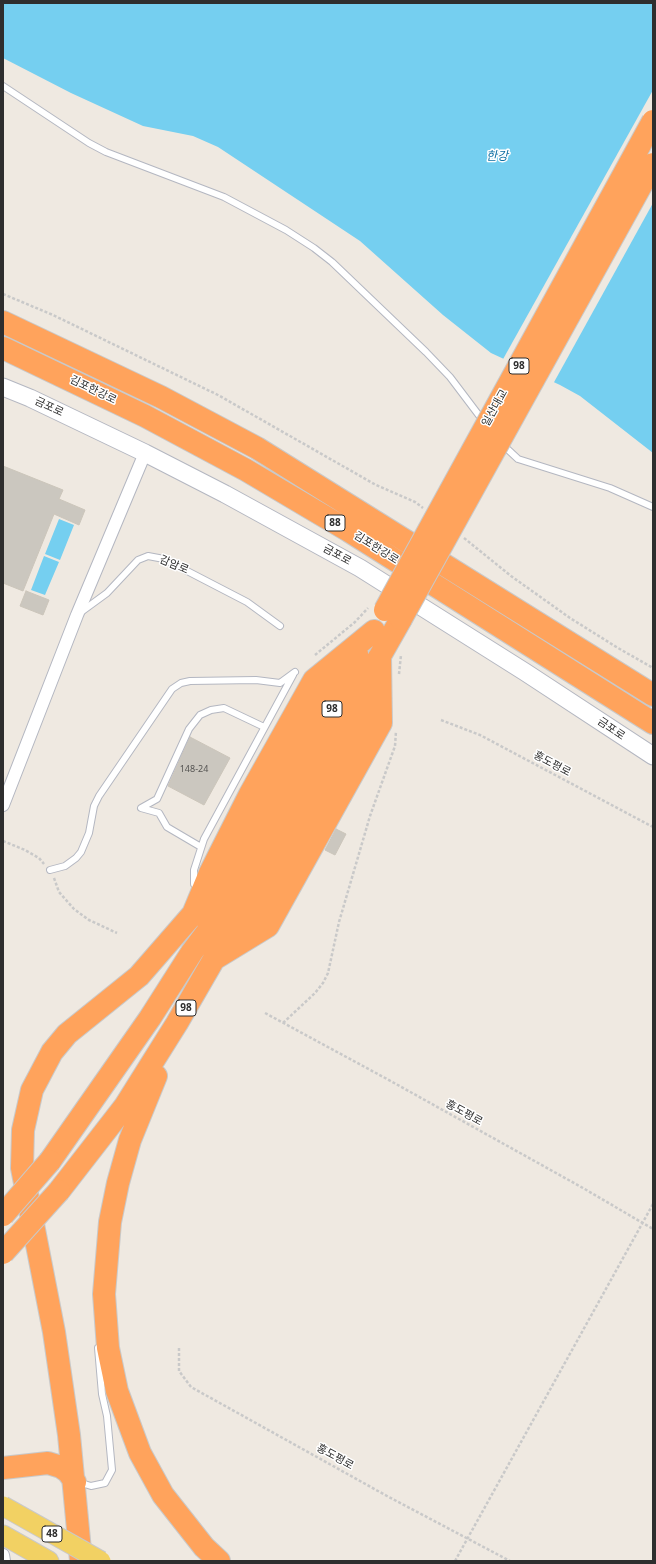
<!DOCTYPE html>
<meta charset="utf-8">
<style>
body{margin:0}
#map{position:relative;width:656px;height:1564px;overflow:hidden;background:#efe9e1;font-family:"Noto Sans",sans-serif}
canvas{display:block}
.frame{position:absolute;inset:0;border:4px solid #2e2e2e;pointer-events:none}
</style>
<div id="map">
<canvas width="656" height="1564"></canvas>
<div class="frame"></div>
</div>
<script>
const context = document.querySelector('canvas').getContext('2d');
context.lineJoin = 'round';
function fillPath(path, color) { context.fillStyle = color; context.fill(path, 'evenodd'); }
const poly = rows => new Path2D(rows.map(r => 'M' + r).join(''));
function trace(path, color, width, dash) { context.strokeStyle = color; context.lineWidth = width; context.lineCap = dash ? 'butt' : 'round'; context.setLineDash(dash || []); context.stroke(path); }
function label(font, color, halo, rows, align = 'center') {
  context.font = font + ' "Noto Sans","Noto Sans KR",sans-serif'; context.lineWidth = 3; context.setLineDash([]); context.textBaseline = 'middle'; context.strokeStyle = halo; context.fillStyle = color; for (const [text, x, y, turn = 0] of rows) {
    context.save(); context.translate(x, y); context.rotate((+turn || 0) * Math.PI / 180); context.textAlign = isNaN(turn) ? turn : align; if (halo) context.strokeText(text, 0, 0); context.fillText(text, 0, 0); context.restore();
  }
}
fillPath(poly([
 [3,3,653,3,653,453,580,396,560,385,491,353,443,315,360,241,218,147,193,136,143,126,71,93,3,58],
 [59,519,74,525,60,560,45,554],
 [44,556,59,562,45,595,31,590]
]), '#75cff0');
fillPath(poly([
 [653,90,653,203,553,384,502,361]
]), '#efe9e1');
const building = poly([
 [3,466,63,490,59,499,85,510,79,525,54,514,23,591,3,583,3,466],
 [26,591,49,600,43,615,20,606,26,591],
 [190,737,230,758,204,805,168,786,190,737],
 [336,829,346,834,335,855,325,850,336,829]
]);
fillPath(building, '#cbc7bf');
trace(building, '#cbc5ba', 1);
const lane = poly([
 [3,86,89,143,106,152,224,197,286,230,314,248,332,262,426,352,450,377,484,422],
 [503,445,518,459,610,488,653,507],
 [81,612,107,593,138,560,148,556,164,559,247,602,280,626],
 [201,847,167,827,159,813,141,808,157,799,189,729,200,715,211,710,224,708,264,727],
 [50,870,65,866,76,858,81,852,89,833,94,806,99,796,172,689,181,683,190,681,256,680,280,683,295,672],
 [194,884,194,870,204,839,293,675],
 [78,1482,91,1486,105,1483,112,1470,107,1416,102,1394,98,1348]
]);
const street = poly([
 [3,805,77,615,145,453],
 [3,1555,4,1561]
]);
const secondary = poly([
 [3,387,30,398,145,453,225,494,360,568,525,672,653,756]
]);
const primary = poly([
 [3,1535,49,1561]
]);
const highway = poly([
 [3,322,161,397,257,448,653,695],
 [3,348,145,416,246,470,349,531,653,723],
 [207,920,268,803,333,690,357,654],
 [226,945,251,916,304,822,362,716,373,681],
 [214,959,268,926,381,723,380,656],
 [156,1076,130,1140,118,1183,110,1222,104,1294,108,1348,117,1391,140,1453,163,1495,204,1547,219,1561],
 [50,1161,150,1018,192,952,213,924,221,910],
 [59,1191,125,1106,177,1023,214,959,222,931,288,811,346,709,380,656,401,619],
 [3,1468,48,1463,61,1467,68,1472,75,1482],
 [81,1561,69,1435,54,1332,22,1168,23,1130,32,1090,52,1052,67,1034,139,976,193,914,210,873,250,794,314,680,374,631]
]);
trace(lane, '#b4b7c1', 8);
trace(street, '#b4b7c1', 14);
trace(secondary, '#b4b7c1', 19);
trace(primary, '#c9c9c9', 21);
trace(highway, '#c9c9c9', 24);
trace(poly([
 [3,294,53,315,218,395,376,485,415,502,423,508],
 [464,538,511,576,570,618,618,648,653,668],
 [315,655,355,622,368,608],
 [399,674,401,655],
 [441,720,480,735,653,827],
 [3,841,25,850,39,858,44,864],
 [54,878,59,892,74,909,89,920,117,933],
 [265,1013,387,1079,583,1188,653,1229],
 [283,1023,315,993,323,983,328,973,339,922,370,816,395,746,396,731],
 [179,1348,179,1371,191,1387,387,1496,510,1561],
 [455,1561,653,1204]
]), '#c9c9c9', 2.5, [3, 2]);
trace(lane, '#fff', 6);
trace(street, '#fff', 12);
trace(secondary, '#fff', 17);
trace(primary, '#f2d163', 19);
trace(highway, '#ffa35c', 22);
const primaryBridge = poly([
 [3,1506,101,1561]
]);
const highwayBridge = poly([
 [385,610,653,121],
 [401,619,653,164],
 [3,1215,50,1161],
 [3,1253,59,1191]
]);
trace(primaryBridge, '#c9c9c9', 21, []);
trace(highwayBridge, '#c9c9c9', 24, []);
trace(primaryBridge, '#f2d163', 19);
trace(highwayBridge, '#ffa35c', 22);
label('9px', '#555452', null, [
 ["148-24",194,769]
]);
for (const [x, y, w] of [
 [519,366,20],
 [335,523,20],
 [332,709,20],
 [186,1008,20],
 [52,1534,20]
]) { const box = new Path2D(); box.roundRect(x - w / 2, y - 8, w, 16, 3); context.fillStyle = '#fff'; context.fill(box); trace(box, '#2e2e2e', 1); }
label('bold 10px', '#2e2e2e', null, [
 ["98",519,366],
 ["88",335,523],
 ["98",332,709],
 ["98",186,1008],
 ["48",52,1534]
]);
label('11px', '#2e2e2e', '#fff', [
 ["김포한강로",93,390,26],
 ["금포로",49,407,25],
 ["일산대교",495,408,-61],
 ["김포한강로",376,548,32],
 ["금포로",337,555,29],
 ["감암로",174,565,23],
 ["금포로",611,729,34],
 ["홍도평로",552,764,28],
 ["홍도평로",464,1113,29],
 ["홍도평로",335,1457,29]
]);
label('italic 12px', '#0d6fa3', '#fff', [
 ["한강",497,157]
]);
</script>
